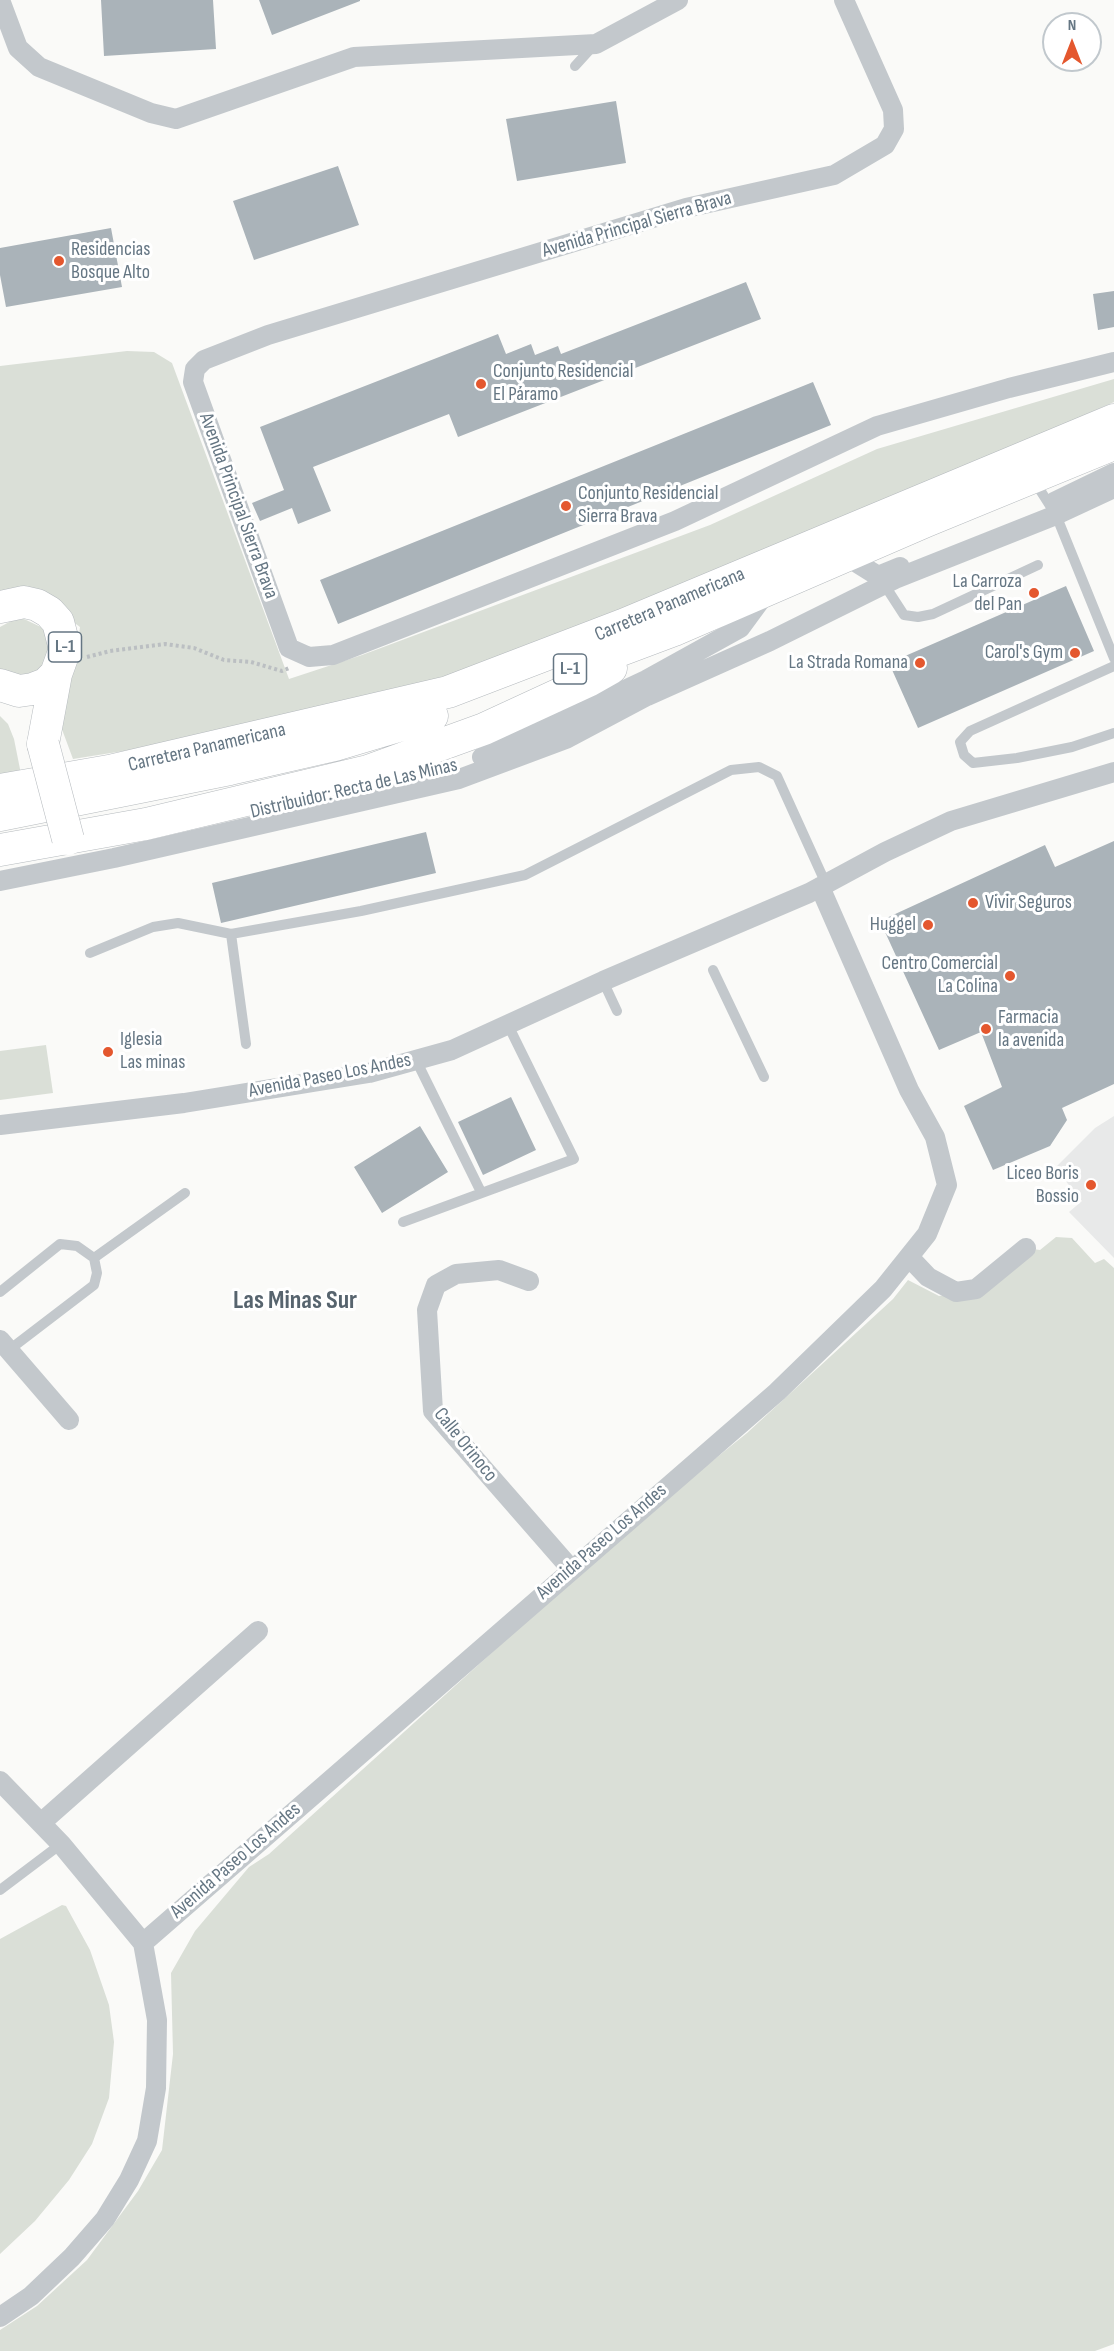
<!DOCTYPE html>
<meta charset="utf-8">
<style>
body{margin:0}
#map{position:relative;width:1114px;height:2351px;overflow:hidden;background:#fafaf8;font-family:"Sofia Sans Condensed",sans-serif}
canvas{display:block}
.north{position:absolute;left:1042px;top:12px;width:60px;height:60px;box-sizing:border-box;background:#fff;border:2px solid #c1c8cd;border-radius:50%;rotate:0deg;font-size:16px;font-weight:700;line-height:24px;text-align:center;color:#657683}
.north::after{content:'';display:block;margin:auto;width:21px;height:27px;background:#e4572e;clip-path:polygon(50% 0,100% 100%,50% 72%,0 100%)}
</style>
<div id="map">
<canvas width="1114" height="2351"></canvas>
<div class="north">N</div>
</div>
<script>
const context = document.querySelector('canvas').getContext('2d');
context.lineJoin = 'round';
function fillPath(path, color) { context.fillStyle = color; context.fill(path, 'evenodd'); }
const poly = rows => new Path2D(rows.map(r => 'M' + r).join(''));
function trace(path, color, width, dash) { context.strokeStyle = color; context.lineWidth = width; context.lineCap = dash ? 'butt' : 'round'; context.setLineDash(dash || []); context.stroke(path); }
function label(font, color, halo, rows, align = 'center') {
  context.font = font + ' "Sofia Sans Condensed",sans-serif'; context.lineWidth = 6; context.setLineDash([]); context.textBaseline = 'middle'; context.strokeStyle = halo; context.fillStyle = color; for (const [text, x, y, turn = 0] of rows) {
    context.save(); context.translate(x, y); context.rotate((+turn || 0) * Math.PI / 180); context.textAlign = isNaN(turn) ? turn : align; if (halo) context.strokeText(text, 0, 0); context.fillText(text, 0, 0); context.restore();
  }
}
fillPath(poly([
 [1114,1116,1114,1258,1069,1212,1082,1201,1055,1168,1095,1128]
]), '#e8e9e9');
fillPath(poly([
 [127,351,154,352,172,363,289,679,362,655,710,525,877,449,1114,379,1114,402,830,529,415,692,174,743,73,759,57,716,75,664,80,627,40,597,0,596,0,366],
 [24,619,43,628,49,637,51,658,30,680,0,673,0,627,13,620],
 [0,716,8,724,14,739,21,774,0,778],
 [46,1045,53,1093,0,1100,0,1051],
 [1056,1237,1072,1238,1095,1263,1104,1259,1114,1268,1114,2344,1095,2351,0,2351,0,2330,37,2306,87,2260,138,2191,162,2150,173,2054,171,1973,195,1931,249,1867,269,1854,560,1591,675,1491,747,1433,893,1299,908,1280,939,1296,976,1289,1026,1248,1040,1250],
 [62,1905,66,1906,90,1950,109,2005,114,2042,109,2098,92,2144,69,2180,35,2221,0,2254,0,1939]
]), '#dadfd7');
fillPath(poly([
 [101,0,213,0,216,49,104,56],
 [259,0,360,0,360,1,272,35],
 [616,101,626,163,517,181,506,119],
 [338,166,359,225,254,260,233,201],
 [111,228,122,287,6,307,0,275,0,248],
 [746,282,761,319,458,437,449,414,313,467,331,511,298,524,292,508,260,521,252,503,284,490,260,427,498,334,506,354,531,344,535,355,558,346,561,354],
 [1114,291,1114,327,1098,330,1093,294],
 [813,382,831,425,338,624,320,580],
 [1066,586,1094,651,918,728,889,663],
 [426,832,436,873,221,923,212,883],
 [1114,841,1114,1084,1062,1108,1067,1120,1050,1146,993,1170,964,1106,1002,1087,981,1032,939,1050,880,921,1045,845,1055,867],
 [511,1097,536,1150,483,1175,458,1122],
 [420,1126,448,1172,382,1213,354,1167]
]), '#aab3b9');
const primary = poly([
 [0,607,24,602,37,605,49,612,58,622,65,649,56,674,46,684,33,689,19,691,0,685],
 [578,666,674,630,926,521,1114,444],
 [43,744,56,674],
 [0,790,109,771,448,692,623,625,1114,420],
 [0,815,230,769,335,745,432,716],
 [0,850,146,824,368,771,484,729,588,681,611,668]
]);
trace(primary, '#b5babe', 33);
trace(poly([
 [87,657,110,651,165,644,194,648,224,660,251,662,282,671,289,668]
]), '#bbbfc2', 4, [3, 3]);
trace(poly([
 [575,66,595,44],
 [1033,479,1056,515,1114,658],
 [882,581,904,615,918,617,933,614,1038,565],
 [1114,666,970,731,960,742,964,755,973,763,1017,758,1072,747,1114,733],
 [231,934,246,1044],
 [90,953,153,927,178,923,231,934,361,911,525,875,731,770,759,767,777,776,826,884],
 [713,970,764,1077],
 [603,981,617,1011],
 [416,1060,481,1192],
 [403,1222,574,1159,508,1025],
 [94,1258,185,1193],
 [0,1292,60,1244,77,1246,94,1258,97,1273,94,1285,9,1350],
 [0,1890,61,1844]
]), '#c3c8cc', 10);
trace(poly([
 [0,0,18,48,39,67,151,113,176,119,354,57,596,44,678,0],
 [844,0,893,110,894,129,885,145,834,175,686,208,268,335,204,360,195,369,193,382,289,648,309,657,333,655,675,521,877,426,1009,388,1114,362],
 [1054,502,1114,473],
 [846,556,878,576,900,567],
 [482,757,646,680,740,628,765,594],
 [0,881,114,858,459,779,566,739,647,696,770,641,895,579,1056,515,1114,488],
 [0,1125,184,1103,369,1073,452,1050,603,981,809,893,885,852,951,821,1114,772],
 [909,1257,928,1277,956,1292,976,1289,1026,1248],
 [529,1281,499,1270,456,1274,436,1285,427,1310,433,1411,571,1569],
 [0,1340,69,1420],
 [0,1781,61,1844,143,1943,777,1392,883,1289,927,1234,947,1185,935,1137,909,1090,820,887],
 [42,1822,258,1631],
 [0,2317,31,2296,72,2257,105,2219,129,2180,147,2141,156,2088,157,2020,143,1943]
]), '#c3c8cc', 20);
trace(primary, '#fff', 32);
const primaryBridge = poly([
 [43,744,68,839]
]);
trace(primaryBridge, '#b5babe', 33, []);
trace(primaryBridge, '#fff', 32);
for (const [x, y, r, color] of [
 [59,261,6,"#e4572e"],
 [481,384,6,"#e4572e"],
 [566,506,6,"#e4572e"],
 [1034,593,6,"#e4572e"],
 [1075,653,6,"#e4572e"],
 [920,663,6,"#e4572e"],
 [973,903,6,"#e4572e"],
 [928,925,6,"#e4572e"],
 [1010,976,6,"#e4572e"],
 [986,1029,6,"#e4572e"],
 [108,1052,6,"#e4572e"],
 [1091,1185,6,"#e4572e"]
]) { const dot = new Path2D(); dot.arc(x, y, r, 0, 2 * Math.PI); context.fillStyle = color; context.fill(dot); trace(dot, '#fff', 2); }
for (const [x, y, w] of [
 [65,647,33],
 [570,669,33]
]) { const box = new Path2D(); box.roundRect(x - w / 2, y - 15, w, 30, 4.5); context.fillStyle = '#fff'; context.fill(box); trace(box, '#657683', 1.5); }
label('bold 18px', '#657683', null, [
 ["L-1",65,647],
 ["L-1",570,669]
]);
label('20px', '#657683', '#fff', [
 ["Avenida Principal Sierra Brava",637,225,-16],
 ["Avenida Principal Sierra Brava",238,506,70],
 ["Carretera Panamericana",670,605,-23],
 ["Carretera Panamericana",207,748,-13],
 ["Distribuidor: Recta de Las Minas",354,789,-13],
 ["Avenida Paseo Los Andes",330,1076,-11],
 ["Calle Orinoco",465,1445,51],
 ["Avenida Paseo Los Andes",602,1542,-41],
 ["Avenida Paseo Los Andes",236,1861,-41]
]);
label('20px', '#657683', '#fff', [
 ["Residencias",71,250],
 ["Bosque Alto",71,273],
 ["Conjunto Residencial",493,372],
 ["El Páramo",493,395],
 ["Conjunto Residencial",578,494],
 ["Sierra Brava",578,517],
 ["La Carroza",1022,582,"right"],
 ["del Pan",1022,605,"right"],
 ["Carol's Gym",1063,653,"right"],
 ["La Strada Romana",908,663,"right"],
 ["Vivir Seguros",985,903],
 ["Huggel",916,925,"right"],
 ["Centro Comercial",998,964,"right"],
 ["La Colina",998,987,"right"],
 ["Farmacia",998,1018],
 ["la avenida",998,1041],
 ["Iglesia",120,1040],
 ["Las minas",120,1063],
 ["Liceo Boris",1079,1174,"right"],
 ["Bossio",1079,1197,"right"]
], 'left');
label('bold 26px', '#57646e', '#fff', [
 ["Las Minas Sur",295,1301]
]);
</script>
